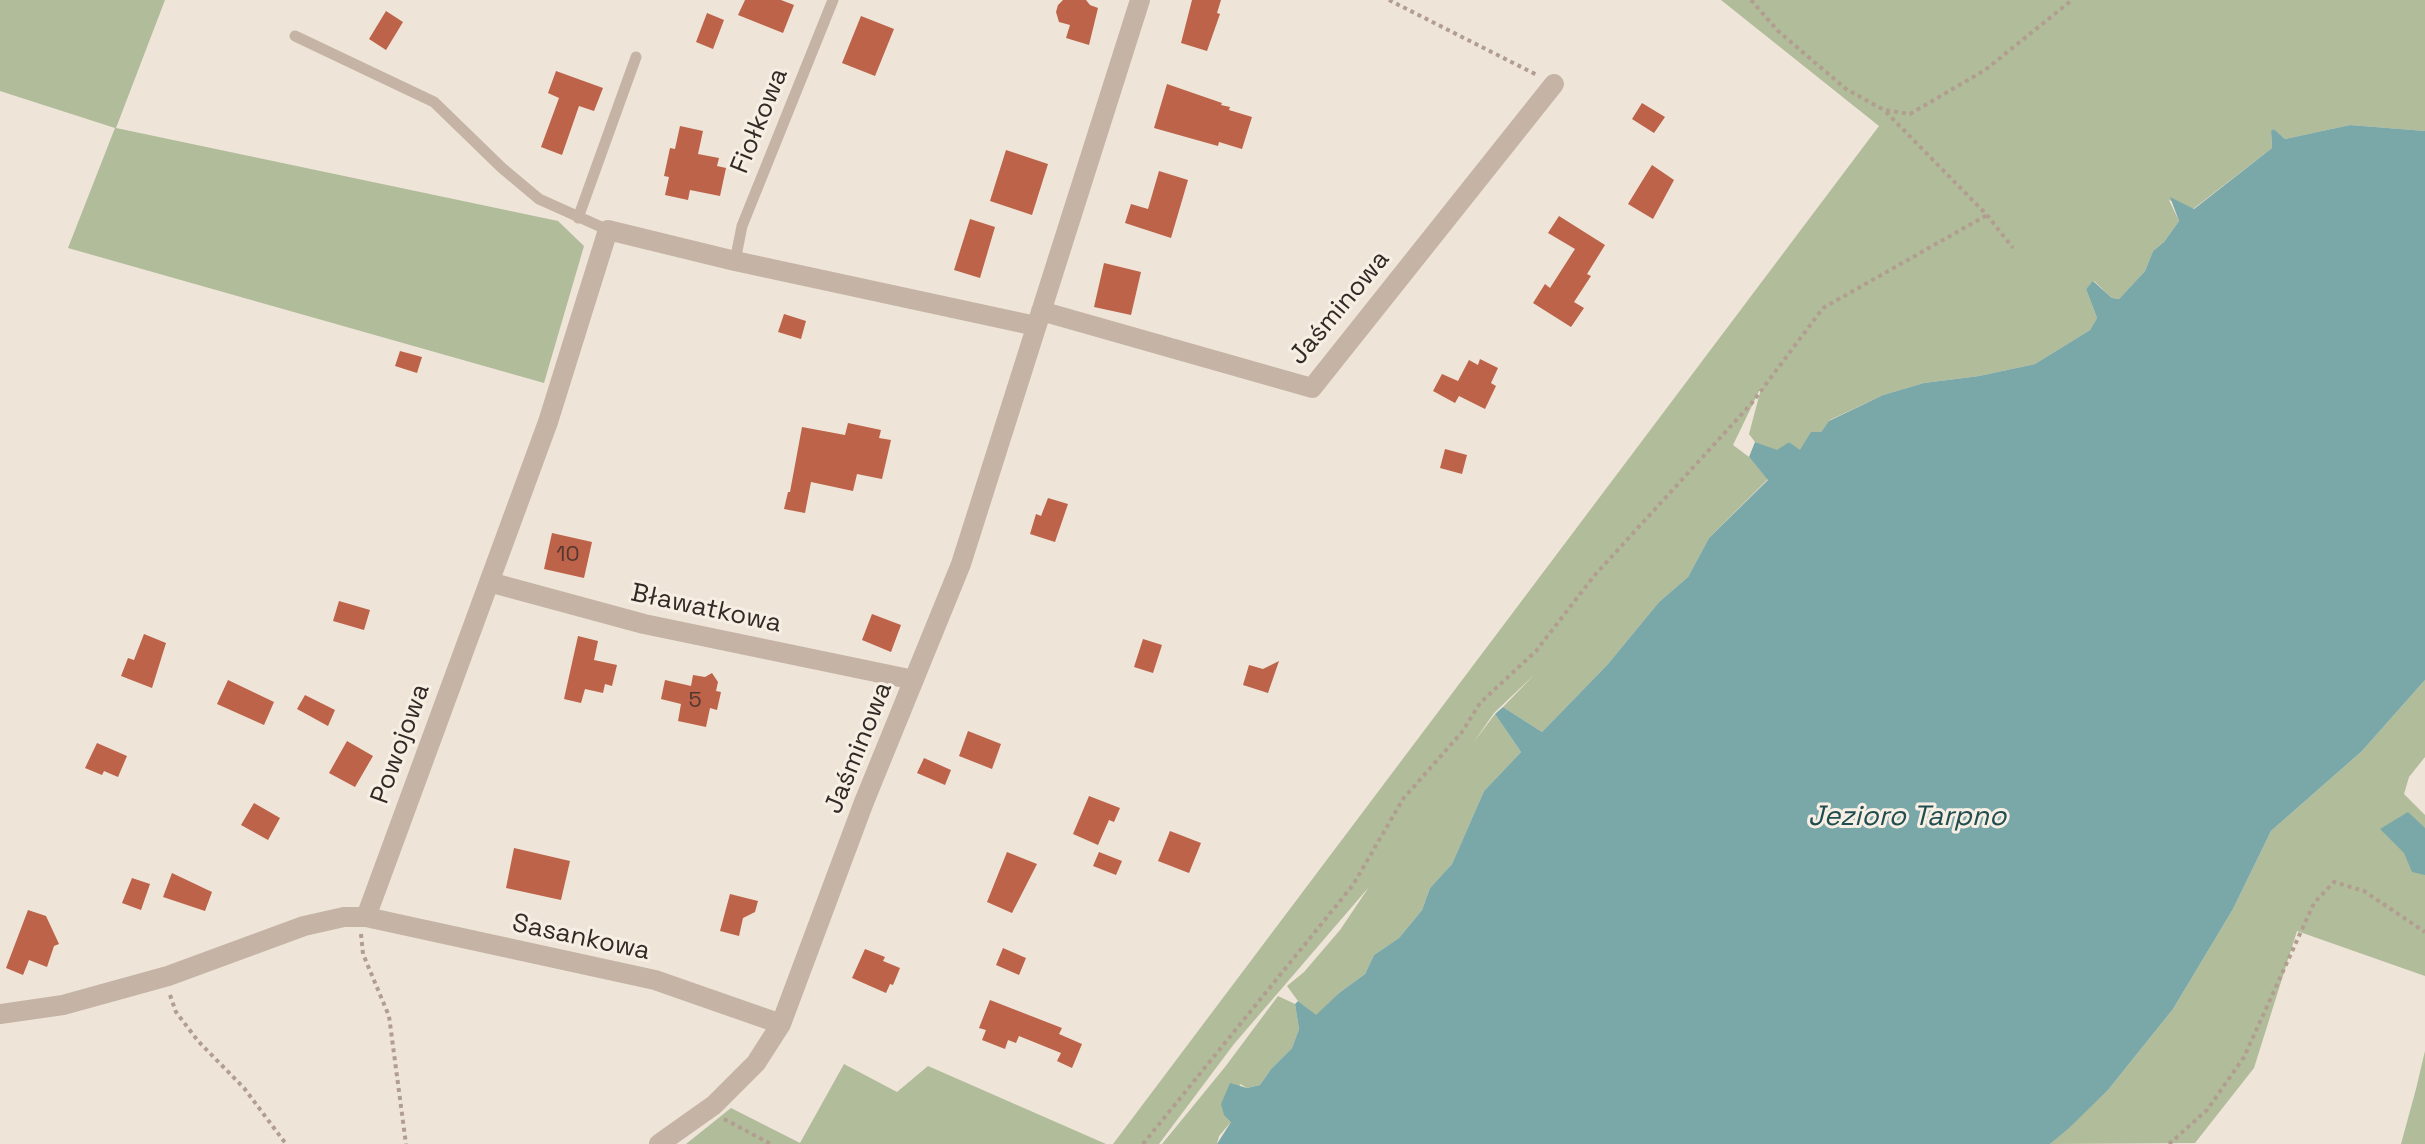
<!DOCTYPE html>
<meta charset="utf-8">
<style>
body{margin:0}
canvas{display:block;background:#eee4d8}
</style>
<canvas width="2425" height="1144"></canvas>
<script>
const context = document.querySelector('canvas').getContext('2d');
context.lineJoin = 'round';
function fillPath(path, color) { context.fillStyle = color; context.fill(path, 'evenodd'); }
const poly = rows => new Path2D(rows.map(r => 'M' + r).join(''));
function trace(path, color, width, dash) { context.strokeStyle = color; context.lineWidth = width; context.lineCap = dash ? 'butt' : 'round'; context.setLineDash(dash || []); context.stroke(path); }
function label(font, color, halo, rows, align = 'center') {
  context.font = font + ' "Space Grotesk",sans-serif'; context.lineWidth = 6; context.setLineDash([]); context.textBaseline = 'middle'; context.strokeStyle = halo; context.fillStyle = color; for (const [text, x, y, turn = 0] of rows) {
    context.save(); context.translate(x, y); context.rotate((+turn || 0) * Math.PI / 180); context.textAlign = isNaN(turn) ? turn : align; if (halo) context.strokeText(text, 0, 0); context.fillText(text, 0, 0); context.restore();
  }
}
fillPath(poly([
 [0,0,165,0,116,128,558,221,584,246,544,383,68,248,115,128,0,91],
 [1721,0,2425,0,2425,131,2350,125,2285,139,2274,129,2271,132,2272,148,2193,209,2169,200,2179,221,2164,242,2153,251,2145,271,2119,299,2112,298,2094,281,2086,289,2097,318,2090,330,2035,364,1979,376,1924,383,1883,395,1830,420,1821,432,1800,451,1789,442,1777,451,1755,442,1749,434,1762,385,1733,445,1749,457,1768,479,1709,538,1688,577,1659,602,1608,664,1542,732,1503,707,1534,675,1494,713,1473,743,1495,714,1521,752,1484,791,1452,864,1430,888,1422,910,1399,938,1374,955,1365,974,1339,993,1316,1016,1298,1001,1287,986,1304,972,1340,930,1369,887,1234,1044,1159,1144,1113,1144,1879,126],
 [2425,680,2425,757,2409,777,2404,794,2425,815,2425,976,2297,931,2254,1068,2195,1143,2050,1144,2108,1090,2173,1009,2233,909,2271,831,2362,751],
 [1278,996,1295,1004,1299,1029,1292,1048,1271,1069,1260,1085,1247,1088,1240,1084,1231,1122,1219,1136,1217,1144,1162,1144,1225,1067],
 [2425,1051,2425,1144,2401,1144,2416,1089],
 [844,1064,897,1092,928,1066,1106,1144,686,1144,731,1108,800,1143]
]), '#b1bc9a');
fillPath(poly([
 [2350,125,2425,131,2425,680,2362,751,2271,831,2233,909,2173,1009,2108,1090,2069,1128,2050,1144,1217,1144,1231,1122,1224,1115,1221,1104,1230,1083,1247,1088,1260,1085,1271,1069,1292,1048,1299,1029,1295,1004,1298,1001,1316,1015,1339,993,1365,974,1374,955,1399,938,1422,910,1430,888,1452,864,1484,791,1521,752,1495,714,1503,707,1542,732,1608,664,1659,602,1688,577,1709,538,1768,480,1749,457,1755,442,1777,450,1789,442,1800,450,1811,432,1821,432,1829,421,1883,395,1924,383,1979,376,2035,364,2090,330,2097,318,2086,289,2093,281,2112,298,2119,299,2145,271,2153,251,2164,242,2179,221,2170,197,2194,209,2272,148,2271,131,2274,129,2285,139],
 [2408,812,2425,828,2425,875,2412,872,2404,853,2380,829]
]), '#7aa8a9');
fillPath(poly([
 [745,0,781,0,794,5,783,33,738,15],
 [1063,0,1086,0,1090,5,1098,8,1089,45,1066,38,1070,25,1059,22,1056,12,1058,5],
 [1192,0,1221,0,1217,13,1220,14,1207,51,1181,43],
 [386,11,403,22,386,50,369,39],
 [707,13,724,20,713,49,696,42],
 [861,16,894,29,875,76,842,63],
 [556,71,603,88,594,111,579,106,562,155,541,147,559,98,548,93],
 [1167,84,1222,103,1221,105,1230,107,1229,110,1252,117,1242,149,1219,142,1218,146,1154,128],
 [1642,103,1665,117,1654,133,1632,119],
 [680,126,703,131,698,154,719,158,717,166,726,168,720,196,690,190,688,200,665,195,669,177,664,176,670,148,675,149],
 [1006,150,1048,164,1032,215,990,201],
 [1652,165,1674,180,1653,219,1628,204],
 [1159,171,1188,180,1171,238,1125,223,1131,204,1148,209],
 [1559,216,1605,245,1587,274,1591,276,1574,302,1584,308,1571,327,1533,303,1545,284,1550,288,1575,249,1548,233],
 [970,219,995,227,980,278,954,270],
 [1104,263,1141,272,1131,315,1094,307],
 [784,314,806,321,801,339,778,332],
 [400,351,422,357,417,373,395,366],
 [1480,359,1498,368,1491,383,1496,386,1485,409,1459,396,1455,403,1433,391,1442,374,1458,381,1469,360,1478,365],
 [848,423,881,430,879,438,891,440,882,479,857,474,853,491,811,482,805,513,784,509,788,492,790,492,802,427,845,435],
 [1445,449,1467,455,1462,474,1440,468],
 [1048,498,1068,504,1055,542,1030,534,1036,514,1041,516],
 [552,533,592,542,584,578,544,569],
 [339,601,370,610,364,630,333,621],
 [872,614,901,625,891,652,862,640],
 [144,634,166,643,152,688,121,676,128,658,134,660],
 [578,636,598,641,594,660,617,665,612,686,605,684,603,693,585,689,581,703,564,699],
 [1143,639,1162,645,1153,673,1134,667],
 [1279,661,1268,693,1243,685,1249,665,1263,669],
 [712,673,718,682,716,691,721,692,717,710,710,708,706,727,678,721,681,704,661,699,665,680,691,686,693,675,705,677],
 [228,680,274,702,264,725,217,704],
 [305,695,335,710,328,726,297,709],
 [968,731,1001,744,992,769,959,756],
 [347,741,373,756,355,787,329,773],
 [97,743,127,756,118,777,104,771,102,775,85,768],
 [924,758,951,770,945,785,917,773],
 [1089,796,1120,808,1114,822,1109,820,1098,845,1073,834],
 [254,803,280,818,268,840,241,825],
 [1170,831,1201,843,1189,873,1158,861],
 [514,848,570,861,561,900,506,888],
 [1007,852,1037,864,1012,913,987,902],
 [1099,852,1122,861,1116,875,1093,866],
 [172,873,212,892,205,911,163,897],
 [132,878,150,884,141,910,122,903],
 [730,894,758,901,755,912,743,918,739,936,720,931],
 [28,910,46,916,59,944,54,946,47,967,29,960,23,975,6,968],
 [1003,948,1026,958,1019,975,996,965],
 [865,949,885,957,883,961,900,968,893,985,890,984,886,993,852,978],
 [990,1000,1062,1028,1059,1034,1082,1044,1072,1068,1057,1061,1061,1053,1019,1036,1016,1043,1008,1040,1005,1049,982,1040,986,1030,979,1028]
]), '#bc6349');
trace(poly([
 [1389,0,1537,75],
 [1751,0,1778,31,1846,89,1884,110,1910,114,1985,70,2072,0],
 [1886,112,1987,215,2013,248],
 [361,934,363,954,389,1016,406,1144],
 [170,995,176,1012,198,1041,244,1088,286,1144],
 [724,1119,771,1144],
 [1143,1144,1353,885,1403,799,1462,732,1480,703,1536,651,1594,576,1751,404,1823,308,1987,215],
 [2169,1144,2207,1110,2244,1057,2314,903,2334,882,2364,891,2425,932]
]), '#b19e90', 4, [4, 4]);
trace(poly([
 [295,36,434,102,502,168,539,199,608,230],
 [578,218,636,57],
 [735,261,742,226,833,0]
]), '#c5b4a6', 11);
trace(poly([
 [1041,311,1312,388,1554,84],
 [489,582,644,624,914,680],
 [366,917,548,422,608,230,735,261,1036,326],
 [0,1014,63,1005,168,976,304,926,344,917,366,917,655,980,781,1024],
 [659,1144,714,1105,756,1063,781,1024,864,802,961,564,1140,0]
]), '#c5b4a6', 20);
label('22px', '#54382f', null, [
 ["10",568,555],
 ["5",695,701]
]);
label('26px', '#322a26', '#f7eee4', [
 ["Fiołkowa",760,121,-68],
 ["Jaśminowa",1340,308,-50],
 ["Bławatkowa",706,609,12],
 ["Powojowa",401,744,-70],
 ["Jaśminowa",859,748,-68],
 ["Sasankowa",581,938,12]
]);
label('italic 28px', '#1f4d50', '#f7eee4', [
 ["Jezioro Tarpno",1907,817]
]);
</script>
